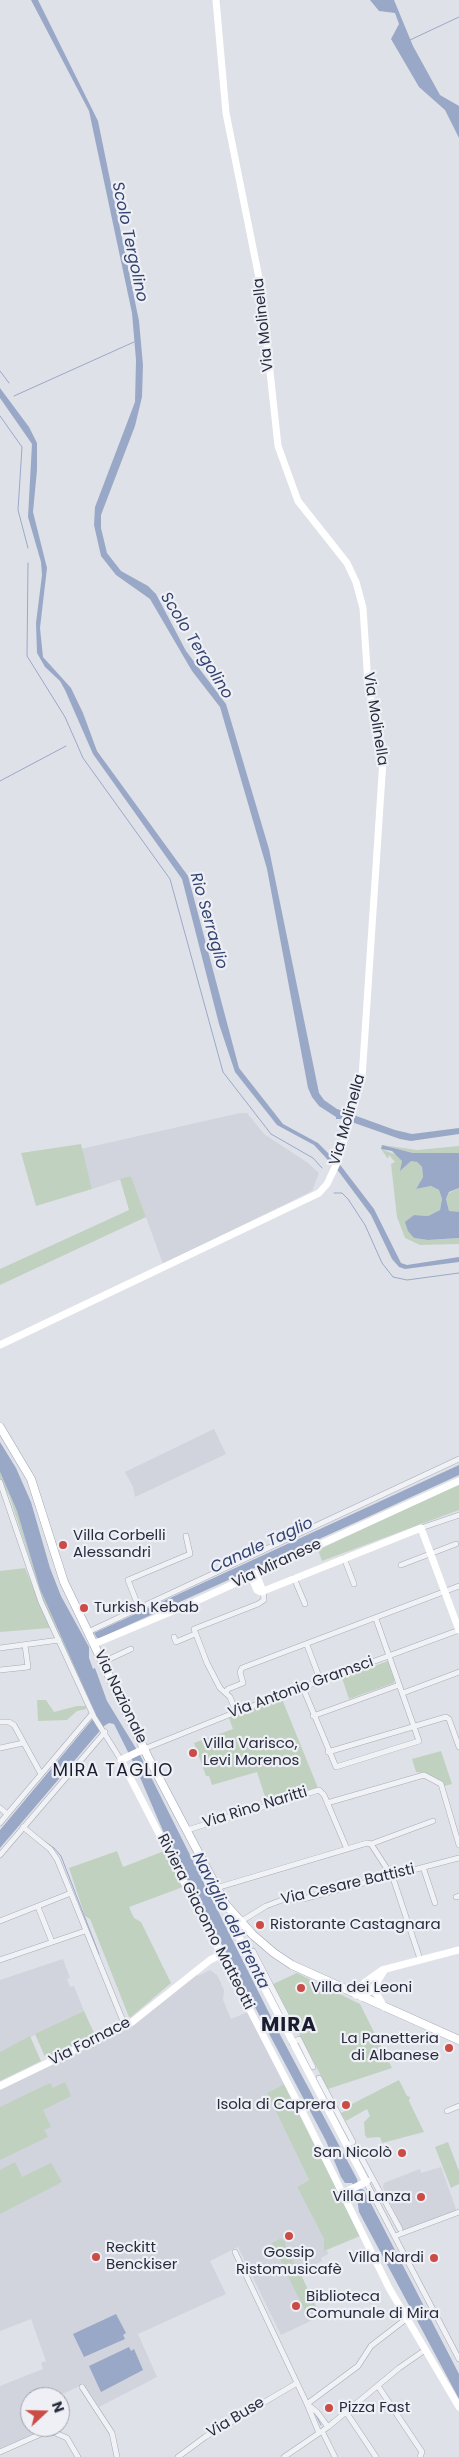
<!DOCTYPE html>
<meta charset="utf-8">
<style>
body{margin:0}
#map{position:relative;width:459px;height:2457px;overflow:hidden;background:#dfe1e8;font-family:Poppins,sans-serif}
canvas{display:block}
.north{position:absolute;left:20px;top:2387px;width:50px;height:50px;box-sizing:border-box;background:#eef0f5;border:1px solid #9fa2ac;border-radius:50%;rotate:69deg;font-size:14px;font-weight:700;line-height:20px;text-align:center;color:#282c3e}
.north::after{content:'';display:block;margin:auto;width:18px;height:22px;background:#cb4b46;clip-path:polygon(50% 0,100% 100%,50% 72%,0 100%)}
</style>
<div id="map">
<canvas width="459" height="2457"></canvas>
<div class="north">N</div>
</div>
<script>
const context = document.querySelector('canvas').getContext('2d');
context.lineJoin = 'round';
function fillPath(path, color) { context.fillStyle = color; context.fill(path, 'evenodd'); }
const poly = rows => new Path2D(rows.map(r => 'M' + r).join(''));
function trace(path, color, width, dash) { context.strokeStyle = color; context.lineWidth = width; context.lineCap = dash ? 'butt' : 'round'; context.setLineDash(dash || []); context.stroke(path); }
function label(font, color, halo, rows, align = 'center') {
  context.font = font + ' Poppins,sans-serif'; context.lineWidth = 4.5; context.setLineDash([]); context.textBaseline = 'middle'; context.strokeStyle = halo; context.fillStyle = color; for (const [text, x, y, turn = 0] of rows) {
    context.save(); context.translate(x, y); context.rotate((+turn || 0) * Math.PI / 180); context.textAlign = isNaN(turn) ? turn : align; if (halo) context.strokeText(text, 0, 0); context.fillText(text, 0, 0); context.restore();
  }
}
fillPath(poly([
 [240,1113,247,1113,264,1134,308,1163,319,1173,312,1191,163,1264,131,1176,92,1189,81,1149],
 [214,1429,226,1454,135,1497,133,1487,125,1472],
 [63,1959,70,1978,67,1979,70,1987,74,1986,84,2011,0,2052,0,1980],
 [210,1970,217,1975,224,1990,223,2000,231,2019,248,2012,284,2084,267,2093,309,2180,297,2187,324,2239,324,2251,327,2250,328,2254,321,2258,322,2261,299,2272,321,2316,281,2335,238,2247,210,2261,226,2294,138,2334,157,2377,99,2407,84,2384,56,2397,30,2397,30,2427,55,2427,40,2431,0,2449,0,2386,43,2369,41,2363,46,2361,31,2319,0,2331,0,2090,133,2026,197,1974,198,1976],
 [441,2167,457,2212,403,2231,383,2187,384,2183,420,2169,421,2173]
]), '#d1d3dd');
fillPath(poly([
 [81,1144,92,1189,36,1206,21,1153],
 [382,1145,417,1150,459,1146,459,1153,413,1153],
 [381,1149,397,1155,402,1161,401,1170,411,1160,417,1162,422,1167,423,1177,416,1189,431,1186,439,1190,442,1199,440,1210,428,1216,414,1215,408,1221,414,1238,428,1240,459,1238,459,1244,420,1245,405,1238,397,1217,391,1164,395,1162,389,1155,388,1159],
 [131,1176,146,1217,0,1285,0,1269,129,1210,120,1179],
 [459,1188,459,1212,453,1213,449,1211,446,1199,449,1193],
 [0,1472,17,1511,40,1589,93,1708,47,1612,10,1498,0,1478],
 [459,1484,459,1510,322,1561,318,1550],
 [25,1568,50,1628,0,1632,0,1571],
 [388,1661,394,1679,394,1683,349,1699,342,1678],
 [282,1699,318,1788,267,1803,257,1772,212,1785,209,1776,206,1776,194,1743,233,1729,229,1718],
 [37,1700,46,1700,54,1712,77,1706,86,1706,86,1709,77,1711,67,1720,38,1721],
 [441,1751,452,1784,444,1786,442,1781,424,1773,416,1772,412,1759],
 [117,1851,123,1867,164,1851,183,1887,129,1907,134,1918,141,1922,171,1983,131,2017,129,2017,90,1919,85,1916,69,1868],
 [297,1973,360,2004,392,2068,328,2089,273,1984],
 [84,2011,95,2035,47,2058,45,2057,35,2034],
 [30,2036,41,2061,0,2081,0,2052],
 [399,2080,407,2096,410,2097,409,2101,424,2132,382,2143,380,2137,367,2138,365,2135,364,2122,370,2116,367,2109,346,2121,341,2113,345,2111,346,2107],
 [65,2082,71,2096,43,2110,51,2127,44,2130,48,2137,0,2160,0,2107,50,2083,53,2088],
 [284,2084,360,2236,324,2251,324,2239,297,2187,309,2180,267,2093],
 [448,2142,459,2171,459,2184,451,2188,435,2147],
 [15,2162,22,2177,51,2163,62,2182,0,2214,0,2170],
 [280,2239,285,2241,287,2255,296,2264,317,2309,309,2313,305,2311,272,2243]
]), '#c1d1c0');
fillPath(poly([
 [31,0,38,0,98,121,139,321,143,365,142,397,135,426,101,515,101,528,107,553,121,571,148,586,156,594,186,651,226,704,269,849,319,1093,324,1100,337,1109,395,1130,412,1134,459,1128,459,1134,411,1141,400,1139,343,1119,336,1119,336,1117,319,1106,312,1097,308,1088,267,869,220,707,192,671,150,599,116,575,101,556,94,525,95,507,135,402,136,360,132,313,89,111],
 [370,0,394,0,413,46,440,95,459,106,459,138,445,110,419,87,391,39,399,24,395,13,379,11],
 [0,388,29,427,37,443,37,470,33,512,47,568,40,628,43,657,71,688,83,713,97,751,188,876,239,1068,283,1124,318,1143,341,1166,374,1209,401,1263,407,1265,459,1257,459,1262,405,1269,399,1267,392,1259,371,1215,339,1172,314,1145,277,1125,235,1072,219,1024,182,879,93,754,65,690,60,681,45,667,37,653,36,623,42,575,41,562,28,517,32,444,0,398],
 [382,1145,413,1153,459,1153,459,1188,449,1192,446,1199,449,1211,459,1212,459,1238,428,1240,414,1238,408,1231,405,1222,410,1218,414,1215,428,1216,440,1210,442,1199,439,1190,431,1186,416,1189,423,1177,422,1167,417,1162,411,1161,400,1171,402,1161,392,1151,381,1149],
 [0,1442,16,1468,31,1502,50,1568,61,1596,89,1647,89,1658,93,1669,95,1668,107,1701,140,1755,276,2027,357,2179,359,2188,364,2190,459,2374,459,2399,359,2212,356,2190,352,2183,345,2183,341,2177,326,2141,169,1845,136,1768,114,1724,109,1723,104,1726,0,1848,0,1830,96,1715,40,1589,17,1511,0,1472],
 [459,1465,459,1475,370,1516,100,1638,97,1638,94,1633],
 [116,2314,126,2333,123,2335,125,2339,84,2357,73,2334],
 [129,2347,131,2351,134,2349,143,2370,101,2392,89,2366]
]), '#9aa8c7');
trace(poly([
 [410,40,459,17],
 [0,371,9,383],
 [14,396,134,342],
 [0,416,22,447,18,510,28,548],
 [28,563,27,656,65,717,83,758,170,879,223,1072,271,1134,313,1158,322,1168],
 [0,781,66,746],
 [334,1193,342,1193,348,1199,365,1225,382,1263,393,1277,407,1280,459,1273],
 [41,1839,54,1848,61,1856,99,1954],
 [316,2415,321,2425]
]), '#9aa8c7', 1);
const street = poly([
 [0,1482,41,1602,94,1717,121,1760],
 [421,1528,459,1515],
 [344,1558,354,1584],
 [401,1565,456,1544],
 [294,1578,305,1604],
 [139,1608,128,1580,190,1554,186,1536],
 [88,1632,459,1459],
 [174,1637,176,1642,195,1634],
 [307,1645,321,1682],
 [0,1648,59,1640],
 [103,1662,131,1649],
 [0,1670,28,1667,25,1645],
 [303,1688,336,1767,419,1741,376,1619],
 [226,1692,228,1689,243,1683,240,1672,242,1668,459,1586],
 [403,1693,459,1672],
 [236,1712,230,1697,220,1688,207,1663,194,1629,258,1604,264,1600,263,1591],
 [313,1716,399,1685],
 [0,1722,9,1722,14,1725,41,1774],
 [0,1748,23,1743],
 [144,1749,236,1712,459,1630],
 [328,1752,446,1717,449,1719,459,1747],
 [327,1803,424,1775,441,1784,459,1845],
 [0,1808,7,1814],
 [0,1823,92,1714],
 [23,1827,50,1849,57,1859,125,2026],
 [187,1830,319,1790,324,1795,347,1849],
 [371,1844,433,1821],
 [0,1855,105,1732],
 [423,1867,435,1903],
 [216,1888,367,1843,371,1844,393,1878,420,1959],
 [456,1897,459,1896],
 [38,1907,52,1942],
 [0,1921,71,1893],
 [240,1922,266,1906,282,1900,303,1899,459,1858],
 [253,1951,286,2015,279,2018],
 [0,1960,85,1931],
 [292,2043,299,2039,313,2067],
 [319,2078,353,2142,347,2145],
 [447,2111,459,2106],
 [362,2159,400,2229],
 [371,2179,366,2182,459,2359],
 [395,2236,459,2212],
 [235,2252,307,2404,319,2433],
 [378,2386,422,2452,420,2457],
 [82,2387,112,2433,117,2457],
 [307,2404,358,2366,371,2346,406,2319],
 [307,2404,317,2412,328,2427],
 [346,2412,376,2457],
 [322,2431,335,2457],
 [0,2452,43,2433,53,2432,67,2438,78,2457],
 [178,2457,205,2437,297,2383],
 [284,2457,328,2427,399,2368,425,2350]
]);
const primary = poly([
 [0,1427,31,1479,64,1582,148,1757,226,1905,253,1935,274,1953,292,1965,459,2040]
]);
trace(street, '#a8abb5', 6);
trace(primary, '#9ea3b3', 9);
trace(street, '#f1f2f6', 5);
trace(poly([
 [0,1345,319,1193,327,1184,338,1161,362,1078,383,760,368,684,363,608,356,582,347,563,298,501,278,446,261,288,226,113,216,0],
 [256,1574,263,1591],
 [251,1576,257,1590,261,1592,421,1528,459,1630],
 [94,1644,192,1603,459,1481],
 [144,1749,121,1760,302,2111,389,2288,459,2407],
 [240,1922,237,1932,245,1951,366,2182,343,2193],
 [376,1984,376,1993,384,2007],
 [356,1995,365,1982,382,1970,459,1950],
 [361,1997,372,1990,384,1971],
 [0,2086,132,2022,210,1960,222,1954]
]), '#fff', 7);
trace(primary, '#fff', 8);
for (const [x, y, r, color] of [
 [63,1545,5,"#cb4b46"],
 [84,1608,5,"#cb4b46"],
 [193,1753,5,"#cb4b46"],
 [260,1925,5,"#cb4b46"],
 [301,1988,5,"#cb4b46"],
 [449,2048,5,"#cb4b46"],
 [346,2105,5,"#cb4b46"],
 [402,2153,5,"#cb4b46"],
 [421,2197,5,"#cb4b46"],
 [289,2236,5,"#cb4b46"],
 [96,2257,5,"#cb4b46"],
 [434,2258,5,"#cb4b46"],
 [296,2306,5,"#cb4b46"],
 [329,2408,5,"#cb4b46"]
]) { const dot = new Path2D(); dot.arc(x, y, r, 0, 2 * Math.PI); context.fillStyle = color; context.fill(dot); trace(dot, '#eef0f5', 2); }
label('15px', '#282c3e', '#eef0f5', [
 ["Via Molinella",264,325,-96],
 ["Via Molinella",375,719,81],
 ["Via Molinella",348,1120,-74],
 ["Via Miranese",277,1564,-25],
 ["Via Antonio Gramsci",301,1688,-20],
 ["Via Nazionale",120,1697,64],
 ["Via Rino Naritti",255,1808,-17],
 ["Via Cesare Battisti",348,1885,-13],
 ["Riviera Giacomo Matteotti",205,1922,63],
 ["Via Fornace",90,2042,-27],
 ["Via Buse",236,2418,-31]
]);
label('15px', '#282c3e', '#eef0f5', [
 ["Villa Corbelli",73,1536],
 ["Alessandri",73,1553],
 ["Turkish Kebab",94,1608],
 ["Villa Varisco,",203,1744],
 ["Levi Morenos",203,1761],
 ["Ristorante Castagnara",270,1925],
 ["Villa dei Leoni",311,1988],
 ["La Panetteria",439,2039,"right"],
 ["di Albanese",439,2056,"right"],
 ["Isola di Caprera",336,2105,"right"],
 ["San Nicolò",392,2153,"right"],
 ["Villa Lanza",411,2197,"right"],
 ["Reckitt",106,2248],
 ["Benckiser",106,2265],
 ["Gossip",289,2253,"center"],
 ["Ristomusicafè",289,2270,"center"],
 ["Villa Nardi",424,2258,"right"],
 ["Biblioteca",306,2297],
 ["Comunale di Mira",306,2314],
 ["Pizza Fast",339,2408]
], 'left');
label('italic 16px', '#334371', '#eef0f5', [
 ["Scolo Tergolino",129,242,78],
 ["Scolo Tergolino",196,646,58],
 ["Rio Serraglio",208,921,74],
 ["Canale Taglio",262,1546,-25],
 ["Naviglio del Brenta",230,1921,63]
]);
context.letterSpacing = '1px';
label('18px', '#1a1d2f', '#eef0f5', [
 ["MIRA TAGLIO",113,1771]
]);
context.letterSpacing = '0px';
context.letterSpacing = '1px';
label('bold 20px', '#1a1d2f', '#eef0f5', [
 ["MIRA",289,2026]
]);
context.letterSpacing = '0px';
</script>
